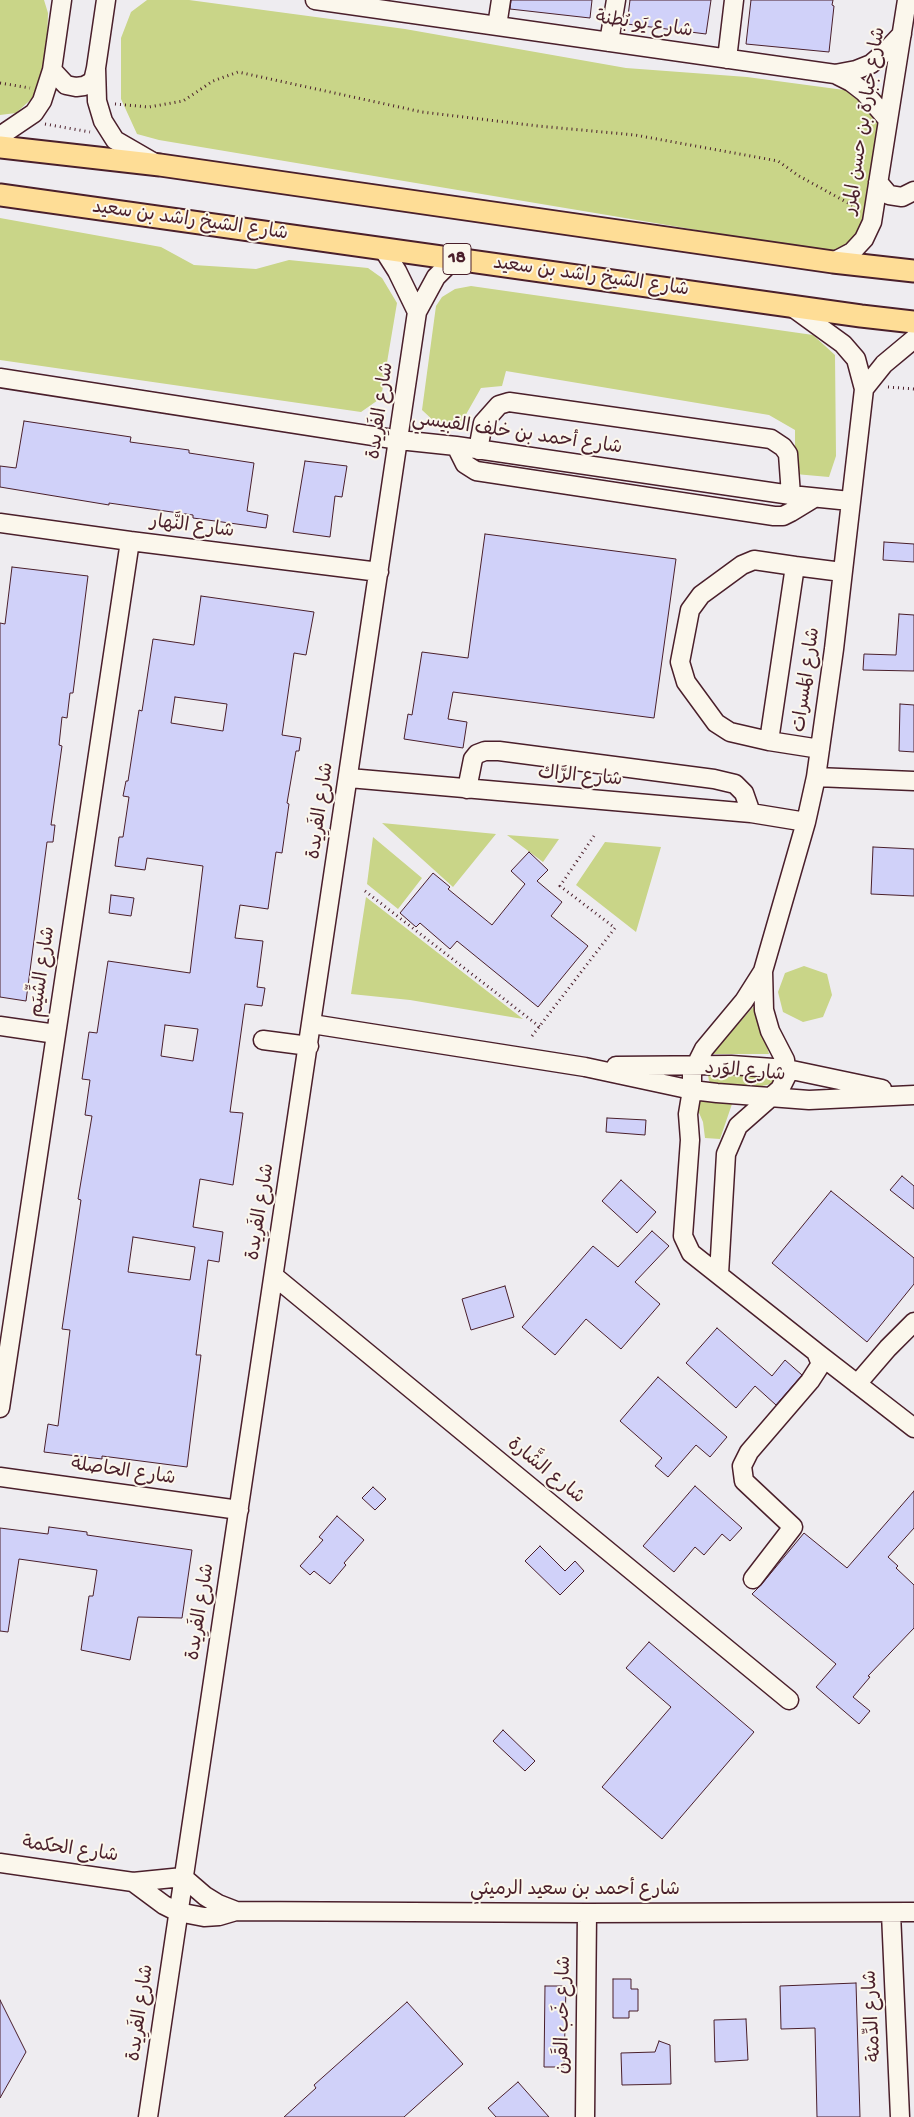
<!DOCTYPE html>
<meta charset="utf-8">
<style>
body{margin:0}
canvas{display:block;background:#eeecf0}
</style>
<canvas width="914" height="2117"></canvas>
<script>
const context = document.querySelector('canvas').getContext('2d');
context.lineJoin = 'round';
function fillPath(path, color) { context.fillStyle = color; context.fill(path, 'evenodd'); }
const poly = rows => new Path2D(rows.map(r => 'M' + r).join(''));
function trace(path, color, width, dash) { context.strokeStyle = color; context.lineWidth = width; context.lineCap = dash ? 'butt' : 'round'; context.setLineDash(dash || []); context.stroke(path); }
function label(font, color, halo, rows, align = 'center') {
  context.font = font + ' "Gochi Hand","Playpen Sans Arabic",sans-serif'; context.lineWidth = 4; context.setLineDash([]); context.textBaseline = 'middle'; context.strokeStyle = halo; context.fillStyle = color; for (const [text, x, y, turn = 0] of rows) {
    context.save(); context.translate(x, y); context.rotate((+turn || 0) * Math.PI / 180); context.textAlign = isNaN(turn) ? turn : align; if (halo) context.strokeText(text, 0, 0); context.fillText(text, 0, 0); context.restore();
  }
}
fillPath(poly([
 [0,0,44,0,48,13,47,43,38,93,16,113,0,115],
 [147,0,189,0,405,29,626,68,747,77,889,96,861,235,840,254,159,140,137,134,121,99,121,38,131,12],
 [0,218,161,247,194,265,256,269,289,260,368,268,382,278,397,303,381,398,361,412,0,360],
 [471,286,813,335,835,355,836,456,829,477,795,474,795,430,769,415,506,371,502,386,481,388,460,425,436,423,422,410,436,306,442,297,455,289],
 [382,823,496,834,453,887],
 [507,835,559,839,543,862],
 [373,837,422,878,398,909,367,884],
 [605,842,661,847,636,932,576,885],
 [366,897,523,1019,410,1000,351,994],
 [804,966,827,974,832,995,823,1017,803,1022,783,1012,778,992,785,973],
 [755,1005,769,1054,711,1054],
 [710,1071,773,1074,774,1080,771,1084,758,1087,715,1085,709,1081,708,1075],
 [693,1099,732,1104,720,1139,705,1138,703,1122]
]), '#c9d588');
const building = poly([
 [511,0,592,0,590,18,510,9,511,0],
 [630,0,711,0,706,34,627,24,630,0],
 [751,0,833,0,832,5,834,6,829,52,746,44,751,0],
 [24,421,131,437,130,442,189,450,189,453,254,463,247,511,268,515,266,528,193,518,193,515,109,503,109,505,0,487,0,466,16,468,24,421],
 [305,461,347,466,342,497,335,496,330,537,293,532,305,461],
 [485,534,676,559,654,718,453,692,448,719,467,722,463,748,404,739,408,714,412,715,422,652,468,658,485,534],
 [884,542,914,544,914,562,883,560,884,542],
 [12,567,88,576,73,693,70,693,67,718,62,717,59,745,62,746,51,825,55,825,53,842,47,842,26,1001,0,997,0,623,5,624,12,567],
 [201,596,314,612,306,655,294,653,282,735,301,738,299,751,296,751,287,803,289,804,282,853,276,852,268,909,240,905,235,938,263,941,257,987,265,988,262,1006,245,1004,230,1112,243,1113,233,1185,200,1179,193,1227,223,1232,219,1262,208,1260,196,1355,201,1355,187,1467,102,1456,102,1459,44,1452,48,1424,58,1426,70,1330,62,1329,81,1200,78,1199,92,1116,85,1115,90,1080,82,1079,89,1032,97,1033,108,961,190,973,203,866,147,858,145,870,115,866,119,837,123,837,129,797,123,796,126,781,128,781,139,710,142,711,153,639,194,645,201,596],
 [175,697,227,704,223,731,171,723,175,697],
 [165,1025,198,1029,193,1061,161,1056,165,1025],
 [133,1237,195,1247,190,1280,128,1272,133,1237],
 [899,614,914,615,914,671,863,670,864,654,896,655,899,614],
 [900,704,914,705,914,752,899,751,900,704],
 [873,847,914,849,914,896,871,894,873,847],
 [529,852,548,870,537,881,562,902,551,916,588,946,538,1007,457,941,450,949,420,923,416,927,400,913,433,873,450,887,448,889,492,925,525,884,511,871,529,852],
 [111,895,134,898,131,916,109,913,111,895],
 [607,1118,646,1120,645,1135,606,1132,607,1118],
 [902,1176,914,1186,914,1209,890,1190,902,1176],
 [621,1180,656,1212,637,1233,602,1201,621,1180],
 [831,1191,914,1258,914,1284,867,1342,772,1263,831,1191],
 [652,1231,669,1246,635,1282,660,1304,621,1349,586,1319,555,1355,522,1327,593,1246,618,1267,652,1231],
 [505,1286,514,1317,471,1330,462,1299,505,1286],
 [717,1328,772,1376,785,1360,802,1375,776,1405,755,1386,736,1408,686,1363,717,1328],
 [658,1377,727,1437,710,1457,696,1445,668,1477,655,1466,662,1458,620,1421,658,1377],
 [695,1486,742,1528,730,1541,722,1534,704,1555,695,1547,674,1572,643,1546,695,1486],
 [373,1487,386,1499,375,1510,362,1498,373,1487],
 [914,1491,914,1528,888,1557,898,1566,896,1568,914,1585,914,1628,868,1676,870,1677,853,1697,870,1711,859,1724,816,1687,836,1664,752,1594,761,1585,804,1533,847,1568,914,1491],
 [337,1516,364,1540,344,1563,346,1565,330,1584,314,1571,310,1575,300,1566,323,1540,319,1537,337,1516],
 [49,1527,87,1532,87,1535,192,1550,182,1618,138,1617,130,1660,81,1650,89,1596,93,1596,97,1570,19,1559,8,1632,0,1631,0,1528,48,1534,49,1527],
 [540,1546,565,1571,575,1561,584,1571,560,1595,525,1561,540,1546],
 [649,1642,754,1732,662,1839,602,1787,671,1707,626,1668,649,1642],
 [503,1730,535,1761,525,1771,493,1741,503,1730],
 [613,1979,631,1979,631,1989,638,1989,638,2011,629,2011,629,2018,613,2018,613,1979],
 [856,1983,860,2117,817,2117,815,2028,781,2029,780,1986,856,1983],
 [545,1986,566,1986,564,2067,544,2067,545,1986],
 [0,2000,26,2052,0,2098,0,2000],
 [407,2002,463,2064,404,2117,284,2117,316,2088,314,2085,407,2002],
 [746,2019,748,2060,715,2062,714,2020,746,2019],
 [659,2041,670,2045,671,2084,622,2085,621,2053,655,2052,659,2041],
 [518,2082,549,2117,496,2117,488,2108,518,2082]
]);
fillPath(building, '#d0d1f9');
trace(building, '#4a1f2b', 1);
const minor = poly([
 [106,0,96,68,97,101,103,121,115,140,153,162],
 [315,0,835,74,851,82,864,92,888,120],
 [497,26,501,0],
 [609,42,616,0],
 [727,59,734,0],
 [52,70,66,85,76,87,84,86,93,81,96,68],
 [835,74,856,70,871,64,885,52,902,34],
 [0,136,34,113,42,101,52,70,62,0],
 [878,182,889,195,902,197,914,191],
 [383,249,397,271,417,312],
 [833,262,852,252,864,239,872,222,907,0],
 [0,378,399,440,456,446,791,495,850,501],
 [864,389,884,364,914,339],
 [456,446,465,464,476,471,774,516,783,516,791,512,814,498],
 [478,450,483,423,499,405,509,402,771,439,783,447,788,454,791,495],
 [0,523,130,541,379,572],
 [769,741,730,732,716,723,686,682,680,662,690,610,701,595,742,565,754,560,795,566],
 [820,749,769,741,795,566,842,572],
 [816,777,914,781],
 [349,778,751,813,806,822],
 [467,789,473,759,477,754,485,751,499,751,714,779,735,784,744,793,751,813],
 [312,1024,585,1067,692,1090,717,1093,809,1100,914,1095],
 [0,1026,56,1034],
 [263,1040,309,1046],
 [616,1066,731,1065,787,1069,882,1089],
 [719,1274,726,1154,738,1126,780,1089,787,1075,785,1060,770,1031,764,1010,763,971],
 [274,1276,789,1700],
 [816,1352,914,1428],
 [857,1384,888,1348,914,1322],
 [0,1408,130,541],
 [0,1477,239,1510],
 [753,1579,793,1527,744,1481,742,1466,749,1452,810,1381,821,1364,816,1352,691,1253,683,1236,690,1140,688,1114,692,1090,692,1073,704,1049,744,1001,763,971,806,822,816,777,834,649,864,389,856,359,843,344,792,307],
 [0,1863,133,1882,183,1877],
 [183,1877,205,1896,218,1904,236,1911],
 [133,1882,164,1905,178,1912,204,1917,219,1916,236,1911,587,1913,914,1912],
 [891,1913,900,2117],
 [148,2117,417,312,436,277,454,259],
 [585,2117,587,1913]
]);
const major = poly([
 [0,147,160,165,833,262,914,271],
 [0,195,861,316,914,322]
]);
trace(minor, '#4a1f2b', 21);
trace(major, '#4a1f2b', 25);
trace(poly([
 [0,83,30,88],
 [115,104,149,107,183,101,213,81,238,72,422,112,538,126,635,135,778,161,799,176,859,209],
 [45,124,90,132],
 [888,387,914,389],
 [365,891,540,1027],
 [532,1036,615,928,560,886,594,836]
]), '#4a1f2b', 3, [1, 4]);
trace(minor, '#fbf7ec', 18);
trace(major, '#fedd96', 21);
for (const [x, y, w] of [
 [457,259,28]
]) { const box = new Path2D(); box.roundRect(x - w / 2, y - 15.5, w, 31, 4); context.fillStyle = '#fbf7ec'; context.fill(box); trace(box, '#4a1f2b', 1); }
label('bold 18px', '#4a1f2b', null, [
 ["18",457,259]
]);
label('19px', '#4a1f2b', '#fbf7ec', [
 ["شارع يَو بُطنة",644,26,8],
 ["شارع جبارة بن حسن المرر",866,121,-81],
 ["شارع الشيخ راشد بن سعيد",190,222,8],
 ["شارع الشيخ راشد بن سعيد",591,278,8],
 ["شارع الفَرِيدة",382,411,-82],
 ["شارع أحمد بن خلف القبيسي",517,435,8],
 ["شارع النَّهار",192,528,7],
 ["شارع المَسرات",808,680,-82],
 ["شارع الرَّاك",580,778,5],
 ["شارع الفَرِيدة",322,811,-82],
 ["شارع الشِّيَم",44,972,-82],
 ["شارع الوَرد",745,1073,5],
 ["شارع الفَرِيدة",262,1212,-81],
 ["شارع الشَّارة",545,1472,39],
 ["شارع الحاصلة",123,1473,8],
 ["شارع الفَرِيدة",202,1612,-81],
 ["شارع الحكمة",70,1851,8],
 ["شارع أحمد بن سعيد الرميثي",575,1891],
 ["شارع الفَرِيدة",142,2013,-82],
 ["شارع خَب القَرن",565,2015,-89],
 ["شارع الدِّمثة",874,2016,-93]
]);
</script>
